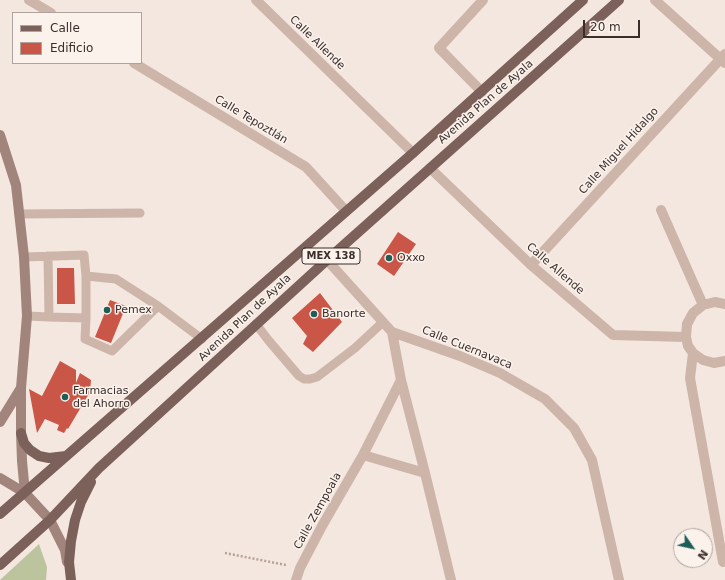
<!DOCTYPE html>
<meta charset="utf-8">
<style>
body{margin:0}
#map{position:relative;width:725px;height:580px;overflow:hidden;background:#f4e7df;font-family:"DejaVu Sans",sans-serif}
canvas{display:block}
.legend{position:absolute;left:12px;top:12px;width:130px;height:52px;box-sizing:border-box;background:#fbf2ec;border:1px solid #aea39e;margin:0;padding:5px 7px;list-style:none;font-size:12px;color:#3a2d2a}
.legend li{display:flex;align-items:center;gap:8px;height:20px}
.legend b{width:20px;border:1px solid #aea39e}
.north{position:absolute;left:673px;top:528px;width:40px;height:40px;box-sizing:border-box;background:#fbf2ec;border:1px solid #aea39e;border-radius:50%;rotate:124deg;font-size:11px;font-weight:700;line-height:16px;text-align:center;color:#3a2d2a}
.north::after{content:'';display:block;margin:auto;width:14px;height:18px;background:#1e5e59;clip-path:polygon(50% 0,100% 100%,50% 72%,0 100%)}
.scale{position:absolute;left:583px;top:20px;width:57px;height:18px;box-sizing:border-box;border:2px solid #3a2d2a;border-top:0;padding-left:5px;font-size:12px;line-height:14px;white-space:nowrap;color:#3a2d2a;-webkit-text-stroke:3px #fbf2ec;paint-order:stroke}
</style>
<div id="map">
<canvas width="725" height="580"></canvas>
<ul class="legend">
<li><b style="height:5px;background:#7c615b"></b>Calle</li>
<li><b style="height:11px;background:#ca5647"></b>Edificio</li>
</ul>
<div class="north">N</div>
<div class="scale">20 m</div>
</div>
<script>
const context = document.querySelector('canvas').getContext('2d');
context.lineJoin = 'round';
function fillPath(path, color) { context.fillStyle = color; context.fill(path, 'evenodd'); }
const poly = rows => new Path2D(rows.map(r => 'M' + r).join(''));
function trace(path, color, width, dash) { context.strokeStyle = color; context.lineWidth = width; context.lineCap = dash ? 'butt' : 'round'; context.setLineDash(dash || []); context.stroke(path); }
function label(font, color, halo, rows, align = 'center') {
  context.font = font + ' "DejaVu Sans",sans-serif'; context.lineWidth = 3; context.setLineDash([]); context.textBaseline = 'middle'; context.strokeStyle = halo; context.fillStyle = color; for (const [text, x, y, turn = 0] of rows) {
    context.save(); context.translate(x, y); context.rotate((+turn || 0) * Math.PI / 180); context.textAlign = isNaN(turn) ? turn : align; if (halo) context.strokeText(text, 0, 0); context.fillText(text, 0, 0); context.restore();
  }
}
fillPath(poly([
 [39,544,47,567,46,580,0,580]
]), '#bcc49e');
fillPath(poly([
 [398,232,416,244,394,276,377,264],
 [57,268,74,268,75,304,57,304],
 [320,293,342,322,313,352,303,344,307,336,292,318],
 [110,300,126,306,111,343,95,337],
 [60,361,76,370,76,383,80,373,91,380,90,392,68,429,67,428,64,433,57,430,59,425,45,419,37,433,29,389,42,396]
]), '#ca5647');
trace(poly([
 [225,553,286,565]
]), '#b99f94', 2.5, [2, 2]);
trace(poly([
 [19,214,140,213],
 [24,257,84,255,86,276,116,279,158,306],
 [27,316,49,317,48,256],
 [49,317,86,318,86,276],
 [86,318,85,339,112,351,158,306,202,339],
 [256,324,269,341,299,376,304,379,310,379,317,377,355,348,383,322]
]), '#cdb5aa', 9);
trace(poly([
 [29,0,51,13],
 [256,0,413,153],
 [655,0,725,63],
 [134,63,306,167,346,211],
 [482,92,439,48,483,0],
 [430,168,531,265,613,335,686,337],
 [661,210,703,305],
 [327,260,392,332,460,356,500,373,545,399,574,428,592,460,619,580],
 [531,265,725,54],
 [725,304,715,302,703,305,693,313,687,324,686,337,688,346,693,353,703,360,714,363,725,361],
 [693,353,690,378,723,562],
 [401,380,425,473,451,580],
 [363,455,425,473],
 [296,580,300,568,322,526,363,455,401,380,392,332]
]), '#cdb5aa', 10);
trace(poly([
 [0,135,16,185,24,257,27,316,21,388,21,433,22,461,25,493],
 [0,422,21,388],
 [0,478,25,493,50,520,65,550,67,562]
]), '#a1847b', 10);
trace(poly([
 [21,433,24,443,30,450,39,456,49,458,66,456],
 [0,514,413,153,583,0],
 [0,565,50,520,99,468,327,260,619,0],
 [71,580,69,562,71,541,75,520,81,502,91,482]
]), '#7c615b', 10);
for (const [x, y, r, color] of [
 [389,258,4,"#1e5e59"],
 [107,310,4,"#1e5e59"],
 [314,314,4,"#1e5e59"],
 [65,397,4,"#1e5e59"]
]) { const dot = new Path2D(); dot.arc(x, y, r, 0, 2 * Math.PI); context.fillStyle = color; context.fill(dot); trace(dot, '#fbf2ec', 1.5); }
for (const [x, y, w] of [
 [331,256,58]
]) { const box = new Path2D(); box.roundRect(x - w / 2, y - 8, w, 16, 3); context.fillStyle = '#fbf2ec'; context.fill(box); trace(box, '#3a2d2a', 1); }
label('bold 10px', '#3a2d2a', null, [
 ["MEX 138",331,256]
]);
label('11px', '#3a2d2a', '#fbf2ec', [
 ["Calle Allende",317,43,44],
 ["Avenida Plan de Ayala",486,102,-41],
 ["Calle Tepoztlán",251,120,31],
 ["Calle Miguel Hidalgo",619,151,-48],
 ["Calle Allende",555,269,41],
 ["Avenida Plan de Ayala",245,318,-43],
 ["Calle Cuernavaca",467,348,22],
 ["Calle Zempoala",318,511,-61]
]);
label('11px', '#3a2d2a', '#fbf2ec', [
 ["Oxxo",397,258],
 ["Pemex",115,310],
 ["Banorte",322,314],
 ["Farmacias",73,391],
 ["del Ahorro",73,404]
], 'left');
</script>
